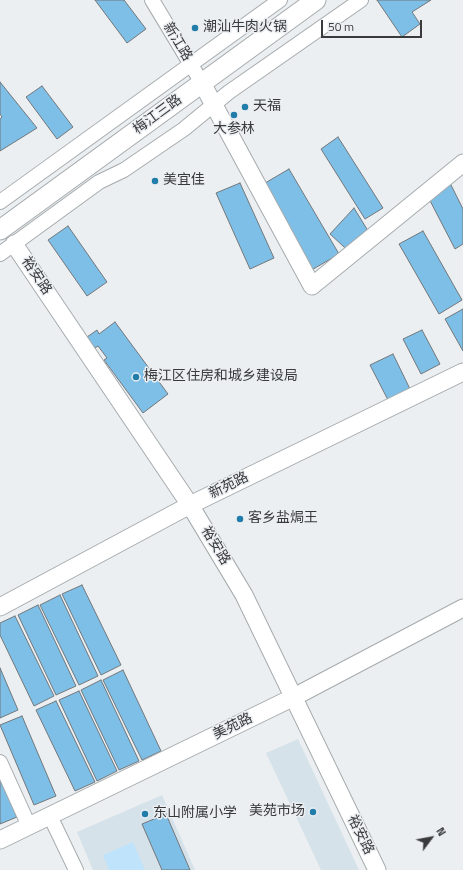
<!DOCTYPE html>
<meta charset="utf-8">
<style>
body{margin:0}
#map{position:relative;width:463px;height:870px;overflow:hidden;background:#ebeff2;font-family:"Titillium Web",sans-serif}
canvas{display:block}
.north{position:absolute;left:411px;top:818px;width:40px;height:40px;-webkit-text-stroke:3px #ebeff2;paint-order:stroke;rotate:58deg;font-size:11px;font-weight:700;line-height:16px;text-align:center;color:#393a3c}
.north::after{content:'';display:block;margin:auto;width:14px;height:18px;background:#393a3c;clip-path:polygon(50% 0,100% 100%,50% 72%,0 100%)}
.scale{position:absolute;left:321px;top:20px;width:101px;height:18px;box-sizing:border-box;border:2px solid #393a3c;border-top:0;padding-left:5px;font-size:12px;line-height:14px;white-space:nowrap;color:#393a3c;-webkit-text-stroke:3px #ebeff2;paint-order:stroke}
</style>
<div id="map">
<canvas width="463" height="870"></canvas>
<div class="north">N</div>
<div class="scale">50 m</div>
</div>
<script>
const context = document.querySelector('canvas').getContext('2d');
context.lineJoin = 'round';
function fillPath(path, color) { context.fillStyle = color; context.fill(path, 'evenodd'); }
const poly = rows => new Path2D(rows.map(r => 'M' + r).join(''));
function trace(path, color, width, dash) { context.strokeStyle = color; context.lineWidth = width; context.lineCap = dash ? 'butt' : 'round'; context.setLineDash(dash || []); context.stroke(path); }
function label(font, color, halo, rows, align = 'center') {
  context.font = font + ' "Titillium Web","Noto Sans SC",sans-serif'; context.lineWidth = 3; context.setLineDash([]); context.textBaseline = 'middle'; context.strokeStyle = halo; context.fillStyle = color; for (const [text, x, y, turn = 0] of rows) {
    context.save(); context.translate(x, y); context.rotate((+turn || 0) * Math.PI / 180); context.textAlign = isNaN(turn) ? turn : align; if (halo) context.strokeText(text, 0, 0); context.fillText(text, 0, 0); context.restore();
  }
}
fillPath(poly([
 [298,739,359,870,321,870,266,753],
 [162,795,195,870,93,870,77,832]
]), '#d6e2e9');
fillPath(poly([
 [133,842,145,870,109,870,103,855]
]), '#bfe3fa');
const building = poly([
 [95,0,124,0,146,29,127,43,95,0],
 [377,0,431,0,412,12,420,24,402,37,377,0],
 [0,82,37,128,0,151,0,119,2,117,0,114,0,82],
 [42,86,73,127,57,139,26,97,42,86],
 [338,137,383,208,365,219,321,149,338,137],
 [289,169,339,254,310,271,260,186,289,169],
 [448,179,463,209,463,244,455,249,425,191,448,179],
 [240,183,274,258,250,269,216,193,240,183],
 [354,208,373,239,356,258,330,234,354,208],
 [68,226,107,282,87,296,48,240,68,226],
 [423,231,462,300,439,314,399,244,423,231],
 [463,309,463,351,445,319,463,309],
 [115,322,168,394,143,413,104,360,107,358,98,346,95,348,87,337,97,330,99,334,115,322],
 [422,330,440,364,421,374,403,339,422,330],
 [393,354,410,389,388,400,370,365,393,354],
 [82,585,121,665,101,675,62,594,82,585],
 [60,595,98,676,79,685,40,605,60,595],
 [38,605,76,686,56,695,18,615,38,605],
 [15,616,54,696,34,706,0,635,0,623,15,616],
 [0,668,18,710,0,718,0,668],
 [123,670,161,751,142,760,103,680,123,670],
 [101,680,139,761,119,770,81,690,101,680],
 [79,691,117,771,97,781,59,700,79,691],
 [56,701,95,782,75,791,36,710,56,701],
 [22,716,56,796,34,805,0,725,22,716],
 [0,778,17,817,0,824,0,778],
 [166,814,190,870,162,870,142,824,166,814]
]);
fillPath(building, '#7dbfe6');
trace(building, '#73777a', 1);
const minor = poly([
 [152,0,202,83],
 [0,202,280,0],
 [0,254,99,182,124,170,184,129,229,92,361,0],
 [0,762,29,826],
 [50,816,76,870]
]);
const tertiary = poly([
 [202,83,312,286,463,163],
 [14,244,190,505,244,595,377,870],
 [0,607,190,505,463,372],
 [0,840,294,697,463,608]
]);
const secondary = poly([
 [0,230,316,0]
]);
trace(minor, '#a6abad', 16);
trace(tertiary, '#a6abad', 19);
trace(secondary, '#a6abad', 21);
trace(minor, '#fff', 14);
trace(tertiary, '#fff', 17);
trace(secondary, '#fff', 19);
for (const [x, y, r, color] of [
 [195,28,4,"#207ca9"],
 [245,107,4,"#207ca9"],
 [234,115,4,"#207ca9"],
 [155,181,4,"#207ca9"],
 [136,377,4,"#207ca9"],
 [240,519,4,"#207ca9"],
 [313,812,4,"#207ca9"],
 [145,814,4,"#207ca9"]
]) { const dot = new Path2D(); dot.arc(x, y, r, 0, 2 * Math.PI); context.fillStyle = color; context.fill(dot); trace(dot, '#ebeff2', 1.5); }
label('14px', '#393a3c', '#ebeff2', [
 ["潮汕牛肉火锅",203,28],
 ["天福",253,107],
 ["大参林",234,130,"center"],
 ["美宜佳",163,181],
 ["梅江区住房和城乡建设局",144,377],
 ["客乡盐焗王",248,519],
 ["美苑市场",305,812,"right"],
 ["东山附属小学",153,814]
], 'left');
label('14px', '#393a3c', '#ebeff2', [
 ["新江路",177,42,59],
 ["梅江三路",158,115,-36],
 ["裕安路",36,276,56],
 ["新苑路",229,486,-26],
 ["裕安路",215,546,59],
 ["美苑路",233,727,-26],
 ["裕安路",360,835,64]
]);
</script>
